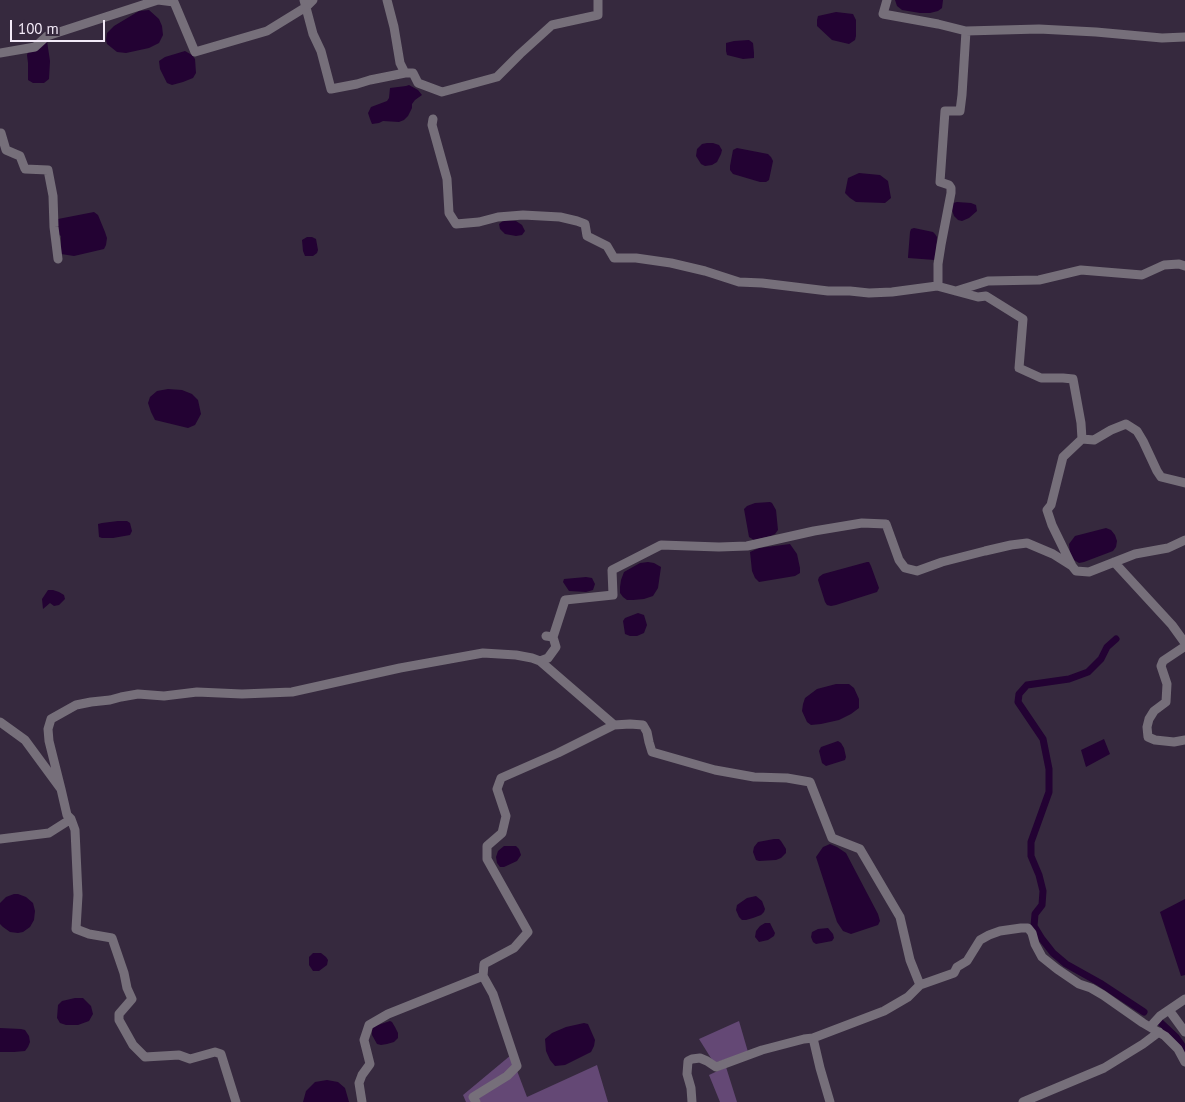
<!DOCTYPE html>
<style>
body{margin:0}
#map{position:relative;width:1185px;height:1102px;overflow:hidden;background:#36293e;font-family:"PT Sans",sans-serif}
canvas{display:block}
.scale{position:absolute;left:10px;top:20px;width:95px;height:22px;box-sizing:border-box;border:2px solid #f3eaf8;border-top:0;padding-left:6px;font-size:15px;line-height:18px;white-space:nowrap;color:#f3eaf8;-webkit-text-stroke:4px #36293e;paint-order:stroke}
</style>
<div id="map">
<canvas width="1185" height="1102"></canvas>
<div class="scale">100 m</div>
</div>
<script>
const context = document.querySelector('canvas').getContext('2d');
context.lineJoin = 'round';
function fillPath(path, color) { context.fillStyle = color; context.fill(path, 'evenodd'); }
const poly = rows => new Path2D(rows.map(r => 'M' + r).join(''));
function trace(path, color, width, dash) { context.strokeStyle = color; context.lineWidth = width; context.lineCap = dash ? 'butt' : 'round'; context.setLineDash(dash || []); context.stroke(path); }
fillPath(poly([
 [739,1021,748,1052,714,1063,699,1039],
 [511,1055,527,1097,597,1065,608,1102,466,1102,463,1095],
 [726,1067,737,1102,720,1102,709,1075]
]), '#644875');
fillPath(poly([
 [895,0,943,0,942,8,938,11,930,13,920,13,902,10,897,6],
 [149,10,159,19,162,26,163,35,159,43,149,48,126,53,117,52,107,44,106,40,107,33,114,26,139,11],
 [836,12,853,14,856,20,856,36,855,40,849,44,832,40,817,26,817,20,818,16],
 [749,40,753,43,754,53,754,58,743,59,727,55,726,51,726,43,734,41],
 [47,41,50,61,49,79,44,83,33,83,28,80,28,63,27,55,28,52],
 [185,51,192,55,195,59,196,73,193,78,183,82,172,85,167,83,160,69,159,61,165,57],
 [409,85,418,90,422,95,415,100,412,104,412,108,408,116,404,120,399,122,383,121,379,123,372,124,370,119,368,113,371,107,387,101,389,98,390,88,406,86],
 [707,143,713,143,719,145,722,150,721,154,717,162,712,165,705,166,701,164,696,156,697,149,702,144],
 [737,148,768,154,771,157,773,161,769,180,766,182,760,182,733,174,730,170,730,166,733,150],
 [859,173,880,175,888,181,891,198,885,203,856,202,850,198,845,193,848,178],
 [957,202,971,203,976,205,977,211,969,218,962,221,958,220,954,216,952,210,953,203],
 [94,212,98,215,105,232,107,238,106,245,104,249,74,256,61,254,61,236,58,234,58,219],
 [504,220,516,221,522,225,525,231,522,235,516,236,505,234,500,229,499,224],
 [914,228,933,232,935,234,937,237,936,257,935,260,908,258,908,257,910,232,911,229],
 [307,237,312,237,316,239,318,250,317,253,313,256,305,256,303,251,302,240],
 [168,389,182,390,192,394,198,400,201,414,195,425,188,428,155,420,151,412,148,403,150,397,157,391],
 [770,502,772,503,776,510,778,530,775,534,771,536,754,540,749,537,744,509,747,506,755,503],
 [118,521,127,521,130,523,132,531,130,535,113,538,102,538,99,537,98,524,102,523],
 [1106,528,1111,530,1115,535,1117,541,1116,547,1113,551,1084,562,1079,563,1072,559,1070,554,1069,544,1075,536],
 [790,544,797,554,800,568,800,573,795,576,759,582,755,578,752,571,750,552,759,548],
 [648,562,654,563,661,567,658,588,653,596,644,599,633,600,627,600,623,597,620,593,620,587,621,580,624,572,640,563],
 [867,562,869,562,871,566,879,588,877,592,836,605,831,606,827,605,825,602,818,580,819,577,823,574],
 [586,577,592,578,595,584,593,590,586,592,569,591,563,582,564,579],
 [48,590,53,590,59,592,64,595,65,599,59,605,54,606,50,603,43,609,42,599],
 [638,613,644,615,647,625,644,633,637,636,630,636,625,634,623,621,625,618],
 [836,684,849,684,854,688,859,699,859,708,851,714,839,720,821,724,811,725,807,722,802,711,803,704,805,698,817,689],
 [1104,739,1110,754,1086,767,1081,750],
 [838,741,841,743,844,748,846,757,845,760,826,766,822,763,819,751,821,747],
 [774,839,779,839,781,841,786,849,786,853,781,858,776,860,759,861,756,860,753,852,754,847,758,842],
 [830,844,837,847,846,853,878,914,880,921,878,925,851,934,843,931,837,922,816,857,823,847],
 [504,846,516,846,519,849,521,855,517,861,504,867,500,867,497,863,496,857,498,851],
 [14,894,18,894,26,897,33,903,35,911,34,920,30,927,23,932,18,933,10,932,3,927,0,924,0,903,6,897],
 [756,896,762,901,765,909,764,912,761,915,753,918,746,920,742,920,739,917,736,910,737,905,747,898],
 [1185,899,1185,975,1181,976,1160,912],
 [765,923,770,923,775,933,774,936,768,940,759,942,755,937,756,931,760,926],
 [828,928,833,934,834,938,832,941,816,944,813,942,811,937,812,932,818,929],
 [313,953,321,953,326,957,328,960,327,965,319,971,313,971,309,965,309,957],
 [75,998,83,998,91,1006,93,1014,89,1021,78,1025,66,1025,60,1023,57,1018,58,1005,62,1001],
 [390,1021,392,1022,395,1027,398,1033,398,1038,394,1042,387,1044,381,1045,377,1044,372,1035,372,1028,375,1026],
 [584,1023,588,1024,595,1040,594,1046,591,1052,565,1065,555,1066,550,1060,546,1051,545,1039,552,1033,566,1027],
 [0,1028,21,1029,25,1030,29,1036,30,1042,28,1047,25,1051,14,1052,0,1052],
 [327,1080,338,1082,345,1088,349,1102,303,1102,306,1091,315,1082]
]), '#230233');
trace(poly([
 [1116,639,1107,647,1101,659,1088,672,1069,679,1027,685,1019,694,1018,702,1043,739,1049,769,1049,792,1031,842,1031,856,1039,875,1043,891,1042,905,1035,914,1034,926,1042,939,1053,953,1066,964,1100,983,1144,1012],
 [1160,1022,1176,1037,1185,1050]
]), '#230233', 7);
trace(poly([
 [304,0,313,34,321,51,331,89,357,84,370,80,405,73,413,73,418,83,442,92,497,77,520,54,552,25,598,15,598,0],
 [387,0,394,27,400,63,405,73],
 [887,0,883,14,938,24,966,31,1039,29,1096,32,1162,38,1185,37],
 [0,53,35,47,47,36,158,0,174,2,195,52,267,31,306,7,313,0],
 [433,119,432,125,447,179,449,213,456,224,479,222,498,217,523,215,560,217,577,221,585,224,587,236,607,246,614,258,636,258,671,263,705,271,739,282,762,283,828,291,850,291,869,293,892,292,937,286,978,297,986,296,1023,319,1019,368,1041,378,1063,378,1073,379,1081,423,1082,439,1094,440,1111,430,1126,424,1137,431,1143,441,1157,471,1161,477,1185,483],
 [0,134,1,133,6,150,20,156,25,169,48,170,53,196,54,227,58,259],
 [938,286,938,264,941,245,951,193,951,188,949,185,940,182,945,111,960,111,962,95,966,31],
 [956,291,988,281,1039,280,1081,270,1142,275,1164,265,1179,264,1185,266],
 [1114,562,1172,625,1185,643,1184,647,1163,661,1161,666,1167,684,1166,702,1154,711,1149,719,1147,727,1148,737,1155,740,1174,742,1185,740],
 [1072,566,1052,525,1047,510,1051,505,1063,457,1082,439],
 [553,637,565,600,613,595,612,570,661,545,719,547,747,546,814,531,862,523,886,524,899,560,905,568,917,571,942,562,985,551,1011,545,1027,543,1053,554,1072,566,1076,571,1089,572,1135,554,1168,548,1185,540],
 [540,661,548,658,556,647,553,637,546,636],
 [0,722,25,740,61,789,67,815,71,819,75,830,78,895,76,929,89,934,112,938,124,973,127,988,132,999,119,1014,119,1020,133,1045,145,1057,179,1055,190,1059,215,1052,221,1054,236,1102],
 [61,789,49,741,48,729,51,719,76,705,91,702,110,700,121,697,138,694,164,696,197,692,242,694,292,692,400,668,483,653,516,655,532,658,540,661,614,725,630,724,643,725,647,732,649,742,652,752,715,770,754,777,787,778,810,782,832,838,860,849,900,917,910,960,920,985],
 [0,839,49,833,71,819],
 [483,976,484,964,514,948,528,932,487,859,487,846,502,833,506,816,497,789,501,778,558,753,614,725],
 [1169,1010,1185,1032],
 [1150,1027,1160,1016,1185,999],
 [813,1038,820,1068,830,1102],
 [362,1102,359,1083,362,1075,370,1064,364,1040,369,1025,388,1014,483,976,493,994,517,1066,507,1076,473,1097,476,1102],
 [692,1102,691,1088,687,1074,688,1061,692,1059,700,1058,707,1061,716,1067,762,1050,804,1039,813,1038,884,1011,908,997,920,985,954,973,957,967,967,961,980,940,989,935,1000,931,1021,928,1028,928,1032,933,1035,944,1042,957,1057,969,1079,984,1091,988,1103,995,1143,1023,1165,1036,1178,1049,1185,1062],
 [1023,1102,1104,1068,1143,1044,1159,1032]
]), '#766f7a', 9);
</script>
